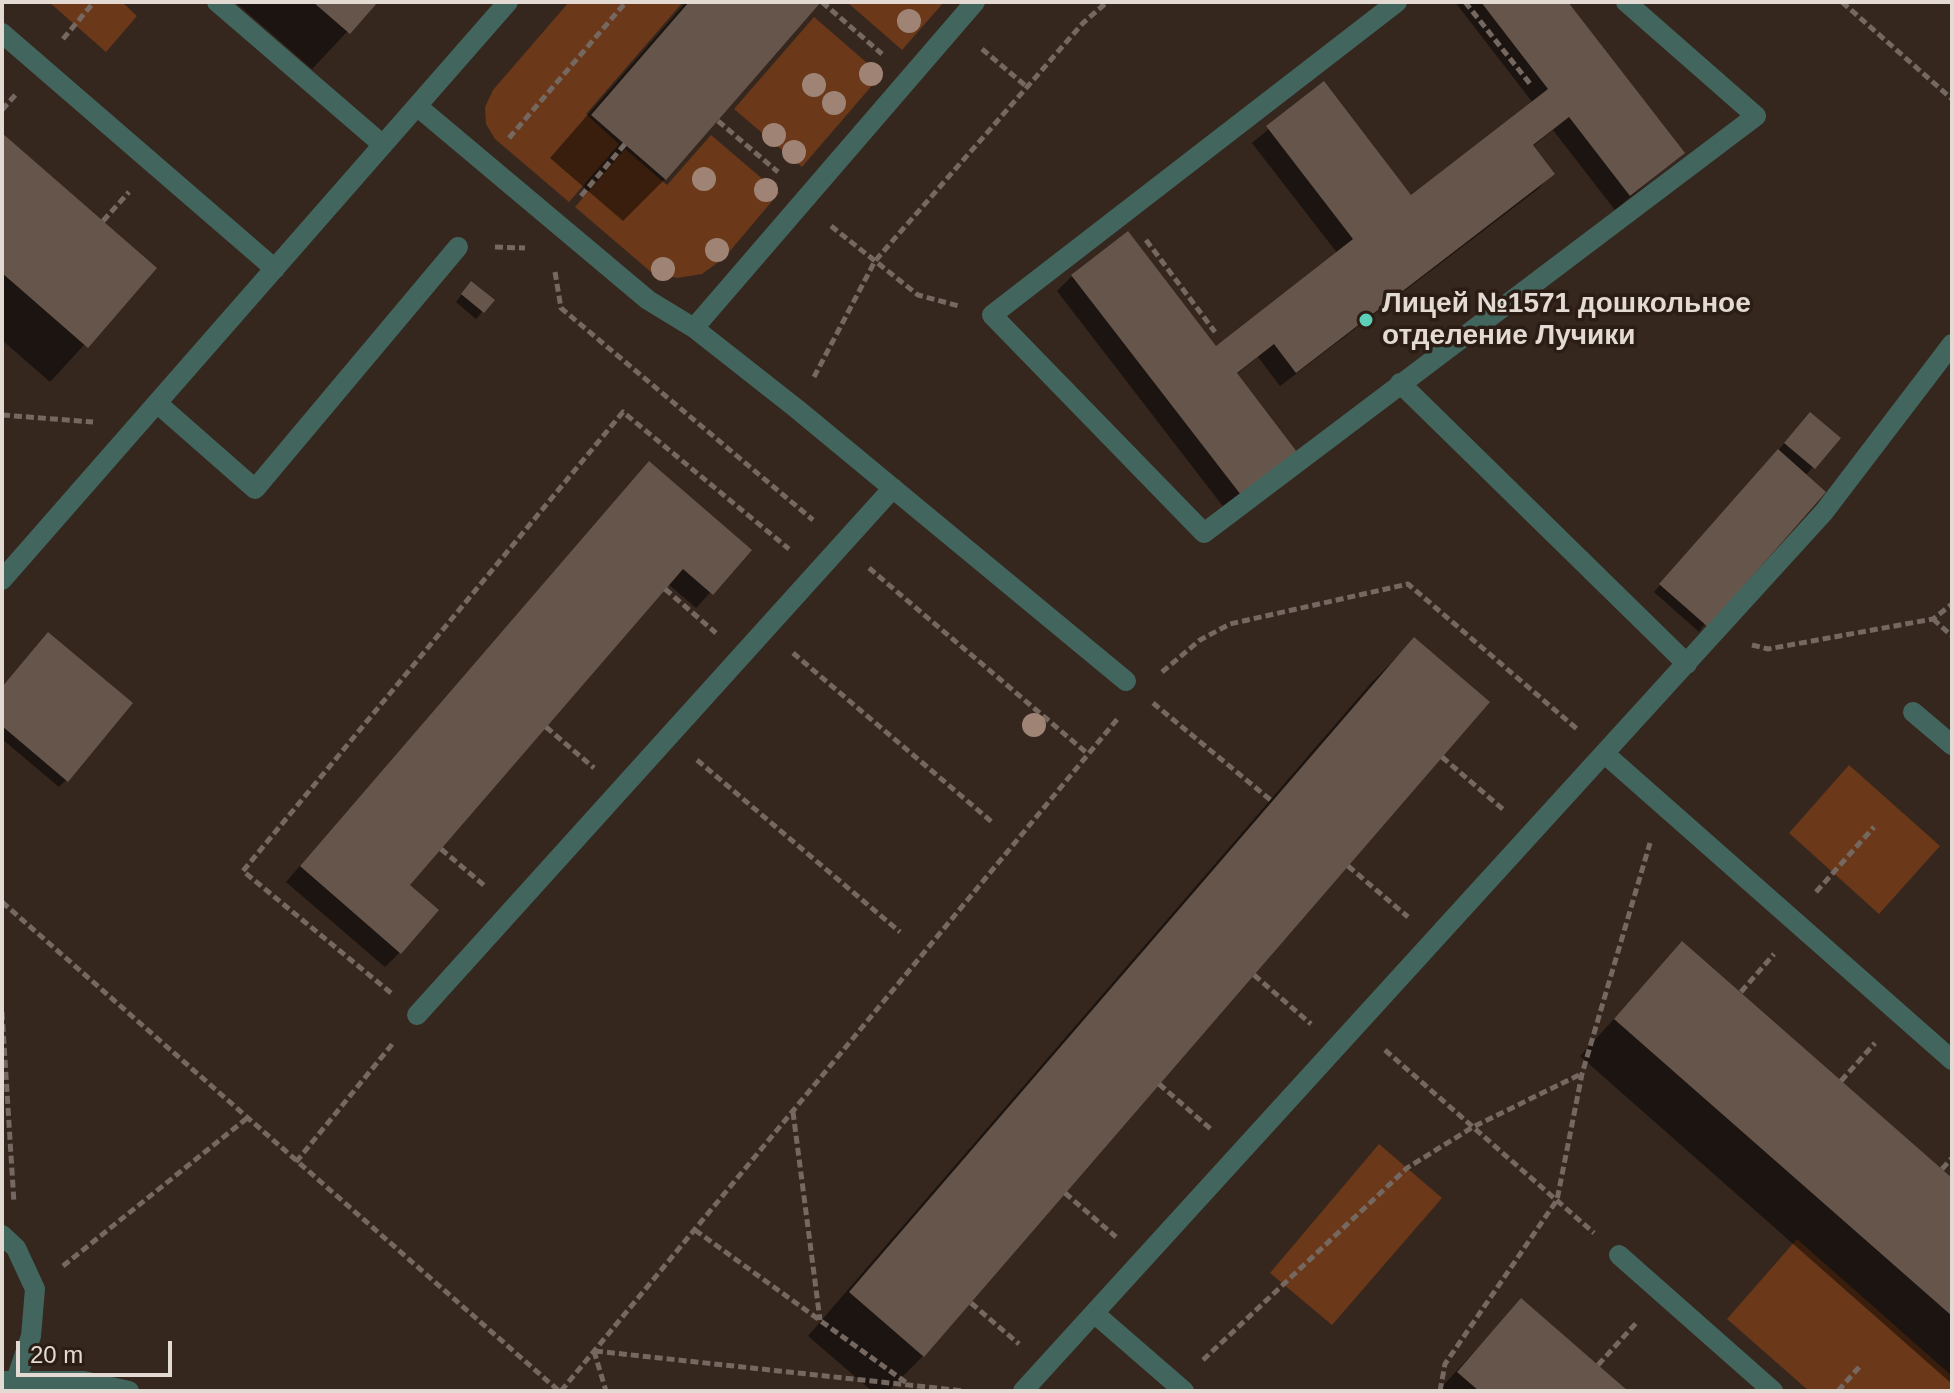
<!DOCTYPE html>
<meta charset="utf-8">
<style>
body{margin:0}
#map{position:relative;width:1954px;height:1393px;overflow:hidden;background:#35261e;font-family:Arial,sans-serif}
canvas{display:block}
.frame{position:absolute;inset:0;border:4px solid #e4dad4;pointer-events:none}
.scale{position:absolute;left:16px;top:1341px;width:156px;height:36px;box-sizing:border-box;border:4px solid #e4dad4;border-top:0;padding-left:10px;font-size:24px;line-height:28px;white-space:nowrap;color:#e4dad4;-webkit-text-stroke:6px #2b1d14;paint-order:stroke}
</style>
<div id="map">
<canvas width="1954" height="1393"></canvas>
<div class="frame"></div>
<div class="scale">20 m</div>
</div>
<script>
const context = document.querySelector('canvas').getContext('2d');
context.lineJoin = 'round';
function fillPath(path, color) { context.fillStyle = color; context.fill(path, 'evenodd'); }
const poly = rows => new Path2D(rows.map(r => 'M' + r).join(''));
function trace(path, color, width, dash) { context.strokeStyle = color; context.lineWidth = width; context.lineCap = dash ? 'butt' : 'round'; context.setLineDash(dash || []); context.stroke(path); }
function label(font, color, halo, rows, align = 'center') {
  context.font = font + ' Arial,sans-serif'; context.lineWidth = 7; context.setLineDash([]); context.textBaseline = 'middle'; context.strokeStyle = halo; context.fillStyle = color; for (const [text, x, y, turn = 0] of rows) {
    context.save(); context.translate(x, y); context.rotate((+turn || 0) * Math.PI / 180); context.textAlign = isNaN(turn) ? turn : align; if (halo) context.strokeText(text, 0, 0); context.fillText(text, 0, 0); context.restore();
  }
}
fillPath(poly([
 [49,2,122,2,137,16,106,52],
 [569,2,683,2,586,114,619,144,569,202,495,139,486,124,485,107,493,90],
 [847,2,944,2,902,50],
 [814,17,881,75,802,167,734,109],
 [711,135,779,193,724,258,702,274,677,278,651,272,575,207,625,149,667,185],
 [1849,765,1940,846,1879,914,1789,833],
 [1379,1144,1442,1198,1332,1325,1270,1273],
 [1797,1239,1952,1376,1952,1391,1809,1391,1727,1319]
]), '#6b3919');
fillPath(poly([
 [235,2,375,2,312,69],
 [686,2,819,2,665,179,623,221,550,158],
 [1455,2,1566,2,1683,153,1615,210,1553,130,1532,147,1552,174,1538,189,1280,386,1258,357,1236,375,1295,452,1225,509,1057,291,1072,276,1215,348,1338,254,1252,143,1323,84,1411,198,1533,103],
 [2,136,154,269,50,382,2,340],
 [465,290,492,300,476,319,456,302],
 [1810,414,1838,438,1805,476,1699,632,1654,592],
 [634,479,749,550,696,608,667,583,407,885,400,952,385,967,286,882],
 [1414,640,923,1356,888,1391,872,1391,808,1336,1372,682],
 [2,689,66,780,59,787,2,739],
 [1683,944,1952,1181,1952,1384,1580,1056],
 [1521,1301,1625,1391,1438,1391]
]), '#0007');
fillPath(poly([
 [313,2,378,2,350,34],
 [689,2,821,2,666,180,591,115],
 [1481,2,1568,2,1685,153,1630,196,1569,117,1533,145,1555,174,1296,373,1274,344,1237,373,1297,452,1241,495,1071,275,1128,231,1216,346,1353,239,1266,126,1324,81,1411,195,1548,89],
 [2,133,157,268,88,348,2,273],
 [471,281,495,300,484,313,461,294],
 [1810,412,1841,438,1815,469,1784,443],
 [1778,449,1826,492,1708,627,1659,584],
 [649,461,752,550,713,595,683,569,410,885,439,910,401,954,300,866],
 [48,632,133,703,68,782,2,726,2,687],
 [1414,637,1490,702,924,1357,849,1292],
 [1682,941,1952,1178,1952,1316,1614,1019],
 [1521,1298,1598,1365,1628,1391,1479,1391,1457,1372]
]), '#66554b');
trace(poly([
 [822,2,882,54],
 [1465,2,1531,85],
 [1842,2,1952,99],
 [63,39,94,2],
 [982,49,1027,87],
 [2,110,17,93],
 [718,121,778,172],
 [509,138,626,2],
 [581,196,625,144],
 [103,221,129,192],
 [831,226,918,295,959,306],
 [1146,240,1215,332],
 [495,247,525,248],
 [555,272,561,308,813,520],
 [814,377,875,261,1083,23,1107,2],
 [2,415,93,422],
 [869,568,1088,754],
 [665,589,716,633],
 [1933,619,1952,636],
 [1752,645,1768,649,1933,619,1952,604],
 [793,653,992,822],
 [1162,672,1200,640,1230,624,1408,584,1577,729],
 [1153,703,1273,802],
 [546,727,594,768],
 [1442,757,1505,811],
 [697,760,900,932],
 [441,849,486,887],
 [1348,866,1408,917],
 [1816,892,1874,827],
 [2,902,559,1391],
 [1254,975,1311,1024],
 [1741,992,1774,954],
 [391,993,243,871,623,412,789,549],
 [2,1012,14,1203],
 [1385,1050,1594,1233],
 [1841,1081,1875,1043],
 [1159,1084,1213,1131],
 [793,1112,820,1320],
 [296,1162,394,1042],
 [1942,1169,1952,1158],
 [1065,1193,1116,1237],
 [695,1230,908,1384],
 [63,1266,246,1119],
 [971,1303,1019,1344],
 [594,1351,606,1391],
 [595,1351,964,1391],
 [1203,1360,1407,1168,1473,1127,1581,1074],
 [1598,1365,1638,1321],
 [561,1391,1119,717],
 [1440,1391,1445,1364,1557,1200,1582,1074,1650,843],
 [1838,1391,1861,1365]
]), '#756860', 5, [8, 4]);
trace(poly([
 [217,2,383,145],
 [1397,2,992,315,1204,533,1756,116,1626,2],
 [2,33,275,269],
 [417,106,648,300,694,328,797,409,1126,681],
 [694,328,975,2],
 [1400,383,1687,664],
 [157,403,255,489,458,247],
 [2,580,508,2],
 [1913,712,1952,745],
 [1605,754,1952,1060],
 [417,1015,893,488],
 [2,1235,16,1248,35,1289,31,1336,16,1380],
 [1619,1255,1773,1391],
 [1094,1313,1184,1391],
 [2,1381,84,1381,129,1391],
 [1023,1391,1824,512,1952,344]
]), '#42665e', 20);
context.fillStyle = '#9f8475';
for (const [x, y] of [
 [909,21],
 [871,74],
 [814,85],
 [834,103],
 [774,135],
 [794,152],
 [704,179],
 [766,190],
 [717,250],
 [663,269],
 [1034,725]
]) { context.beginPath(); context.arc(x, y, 12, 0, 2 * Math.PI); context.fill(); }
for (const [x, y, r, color] of [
 [1366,320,8,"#5dceb8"]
]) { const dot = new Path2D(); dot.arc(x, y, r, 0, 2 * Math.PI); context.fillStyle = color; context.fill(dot); trace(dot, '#2b1d14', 3); }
label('bold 28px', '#e4dad4', '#2b1d14', [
 ["Лицей №1571 дошкольное",1382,304],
 ["отделение Лучики",1382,336]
], 'left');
</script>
